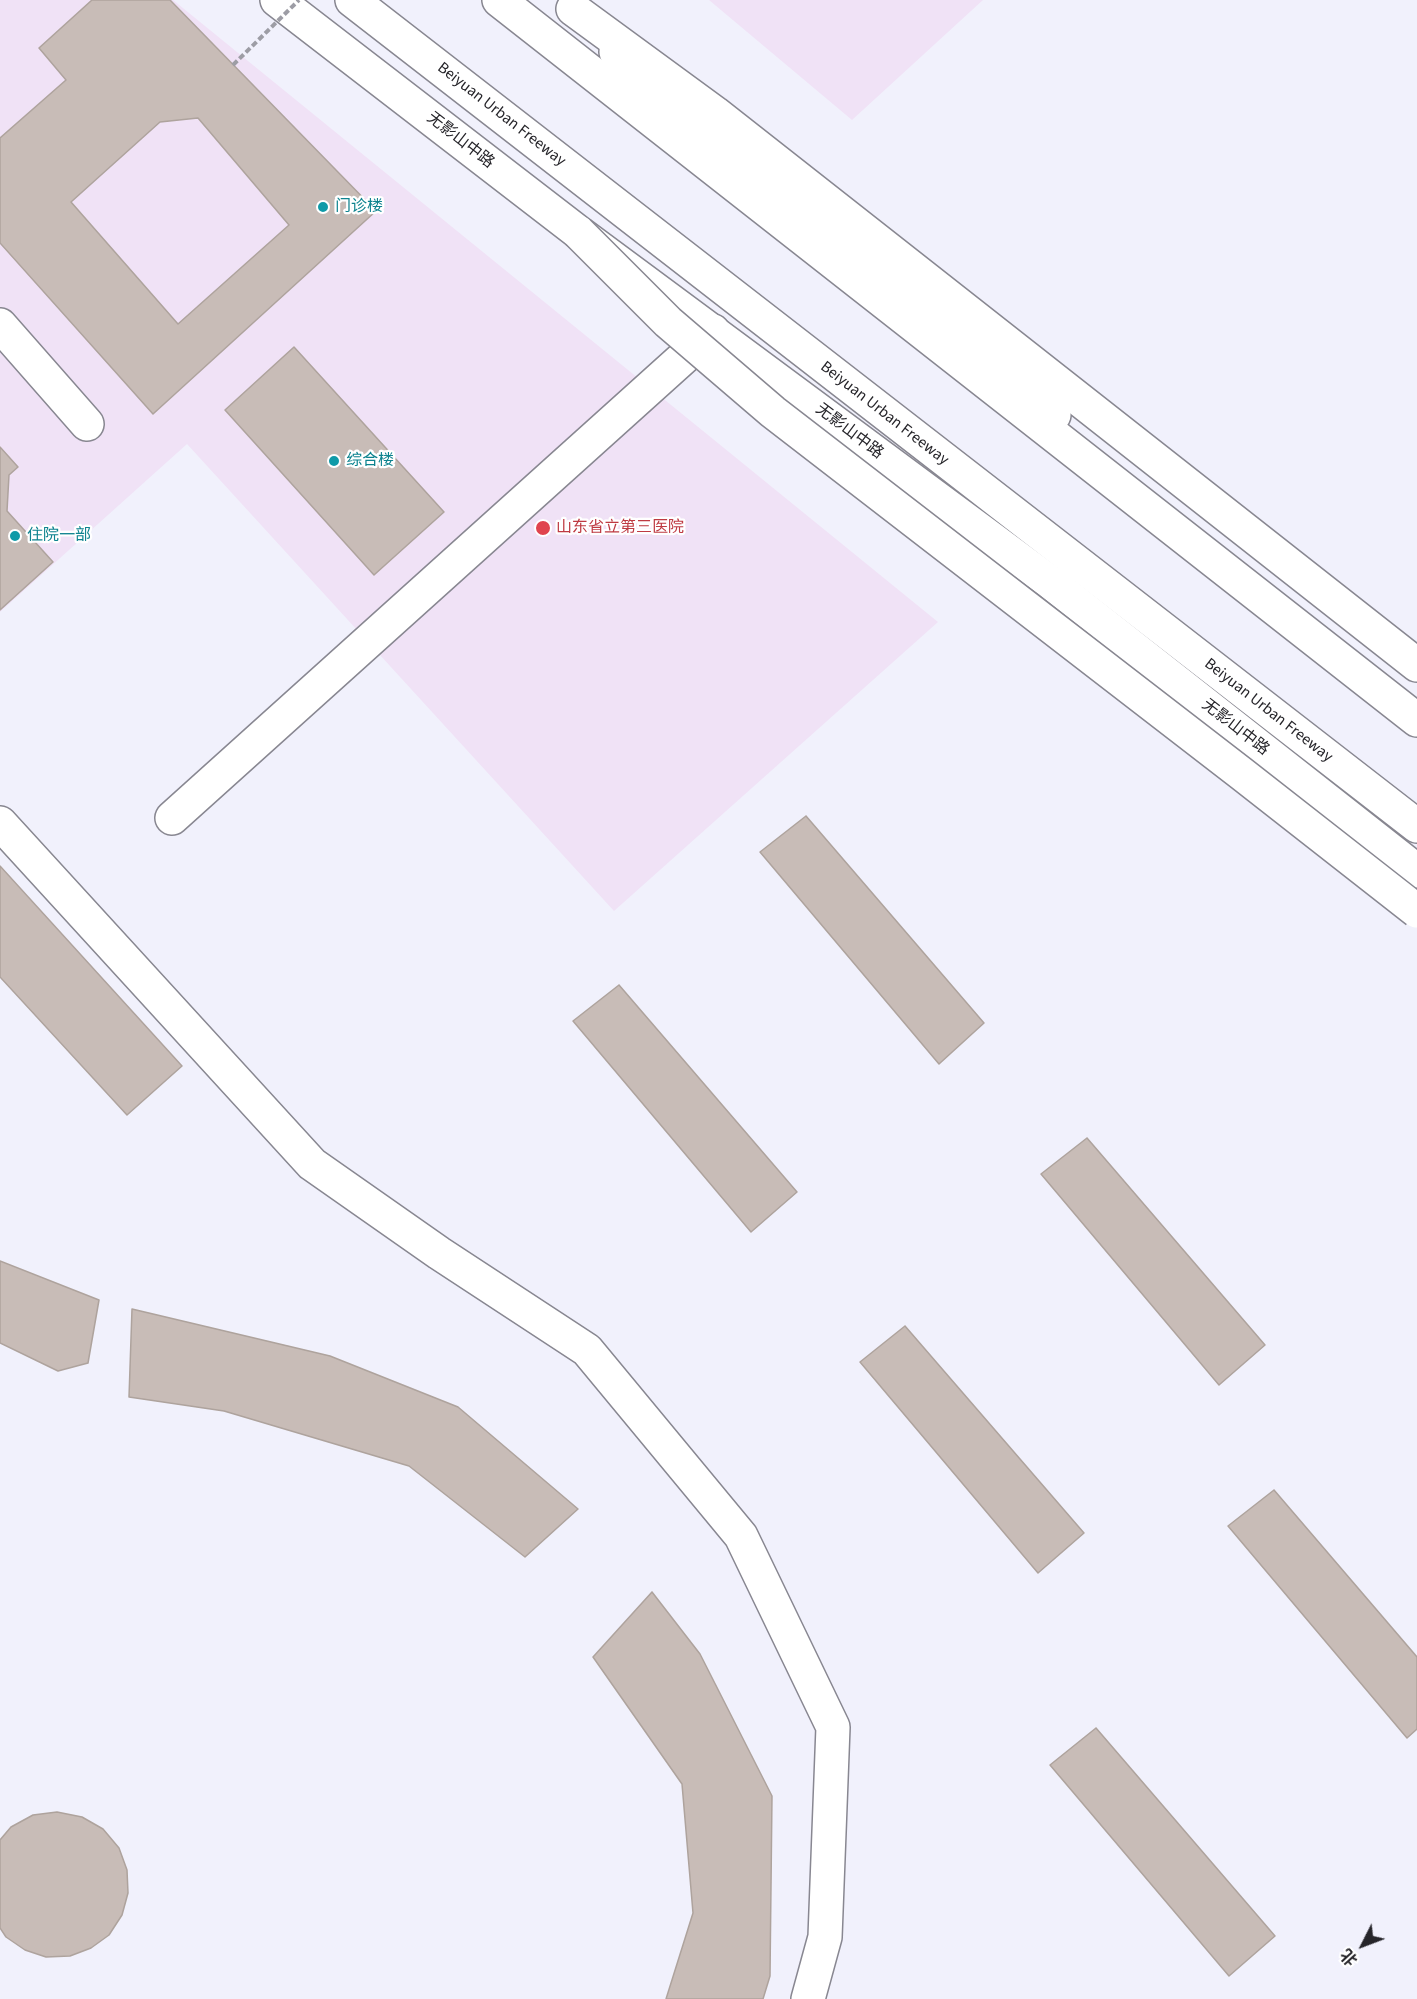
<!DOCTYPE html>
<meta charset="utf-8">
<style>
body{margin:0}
#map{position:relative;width:1417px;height:1999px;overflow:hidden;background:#f1f1fc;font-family:"Source Sans 3","Noto Sans SC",sans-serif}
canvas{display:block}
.north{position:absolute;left:1333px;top:1915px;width:60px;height:60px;-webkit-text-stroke:4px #fff;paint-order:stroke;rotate:228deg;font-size:16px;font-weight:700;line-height:24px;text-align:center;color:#26252a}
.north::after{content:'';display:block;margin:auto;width:21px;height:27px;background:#26252a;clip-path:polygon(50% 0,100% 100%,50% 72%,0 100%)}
</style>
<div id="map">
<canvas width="1417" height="1999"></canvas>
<div class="north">北</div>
</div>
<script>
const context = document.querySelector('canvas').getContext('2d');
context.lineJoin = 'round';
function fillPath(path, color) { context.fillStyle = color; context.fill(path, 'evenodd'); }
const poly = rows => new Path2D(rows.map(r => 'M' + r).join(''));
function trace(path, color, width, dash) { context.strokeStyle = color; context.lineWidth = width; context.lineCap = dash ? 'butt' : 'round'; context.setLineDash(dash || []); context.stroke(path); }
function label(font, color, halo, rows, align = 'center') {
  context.font = font + ' "Source Sans 3","Noto Sans SC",sans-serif'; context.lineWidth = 4.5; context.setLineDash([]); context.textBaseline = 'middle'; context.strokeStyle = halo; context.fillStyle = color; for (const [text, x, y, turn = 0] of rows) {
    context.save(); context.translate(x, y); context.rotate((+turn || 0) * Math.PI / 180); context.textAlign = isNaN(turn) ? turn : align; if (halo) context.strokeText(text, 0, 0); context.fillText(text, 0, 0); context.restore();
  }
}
fillPath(poly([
 [0,0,173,0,938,622,614,911,187,444,0,612],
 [709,0,983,0,852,120]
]), '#f0e2f6');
const building = poly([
 [92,0,170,0,376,211,153,414,0,243,0,138,66,80,39,48,92,0],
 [198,118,289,225,178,324,71,202,160,122,198,118],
 [294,347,444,512,374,575,225,410,294,347],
 [0,447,18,467,9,475,7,511,53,562,0,610,0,447],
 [806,816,984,1023,939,1064,760,852,806,816],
 [0,866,182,1066,127,1115,0,977,0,866],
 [619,985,797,1192,751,1232,573,1021,619,985],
 [1087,1138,1265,1345,1219,1385,1041,1174,1087,1138],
 [0,1261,99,1300,88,1363,58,1371,0,1343,0,1261],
 [132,1309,330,1356,458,1407,578,1509,525,1557,409,1466,224,1411,129,1397,132,1309],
 [905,1326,1084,1533,1038,1573,860,1362,905,1326],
 [1274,1490,1417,1657,1417,1729,1407,1738,1228,1526,1274,1490],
 [652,1592,700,1654,772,1796,770,1976,763,1999,666,1999,693,1913,682,1784,593,1657,652,1592],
 [1096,1728,1275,1936,1229,1976,1050,1765,1096,1728],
 [57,1812,82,1817,103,1829,119,1848,127,1870,128,1893,122,1915,109,1935,91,1948,70,1956,46,1957,25,1950,6,1937,0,1928,0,1840,11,1827,33,1815,57,1812]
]);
fillPath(building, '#c8bcb7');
trace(building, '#aea39d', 1.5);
const minor = poly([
 [0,325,87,424],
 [172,818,713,331],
 [0,823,312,1164,439,1253,587,1350,741,1536,833,1727,825,1937,808,1999]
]);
const major = poly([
 [277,0,578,232,1050,582,1417,871],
 [616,52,687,124,1054,415]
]);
const highway = poly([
 [352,0,1417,826],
 [499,0,1417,720],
 [573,9,715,113,1417,665]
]);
trace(minor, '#888791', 36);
trace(major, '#888791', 36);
trace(highway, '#888791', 36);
trace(minor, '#fff', 33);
trace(major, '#fff', 33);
trace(highway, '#fff', 33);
const highwayBridge = poly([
 [578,232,668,322,773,412,1242,774,1417,911]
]);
trace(highwayBridge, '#888791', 36, []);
trace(poly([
 [233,65,299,0]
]), '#9d9da5', 4, [6, 3]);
trace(highwayBridge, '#fff', 33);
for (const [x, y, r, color] of [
 [323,207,6,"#0f9aa8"],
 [334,461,6,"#0f9aa8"],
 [543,528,8,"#e0444e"],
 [15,536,6,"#0f9aa8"]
]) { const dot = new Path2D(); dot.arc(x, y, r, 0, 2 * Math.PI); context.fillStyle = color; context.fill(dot); trace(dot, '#fff', 2); }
label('16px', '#26252a', '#fff', [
 ["Beiyuan Urban Freeway",501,115,38],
 ["无影山中路",460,141,38],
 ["Beiyuan Urban Freeway",884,414,38],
 ["无影山中路",849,432,37],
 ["Beiyuan Urban Freeway",1268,711,38],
 ["无影山中路",1235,728,38]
]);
label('16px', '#0d838f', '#fff', [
 ["门诊楼",335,207],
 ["综合楼",346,461],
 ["住院一部",27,536]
], 'left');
label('16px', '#be3a42', '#fff', [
 ["山东省立第三医院",556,528]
], 'left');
</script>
